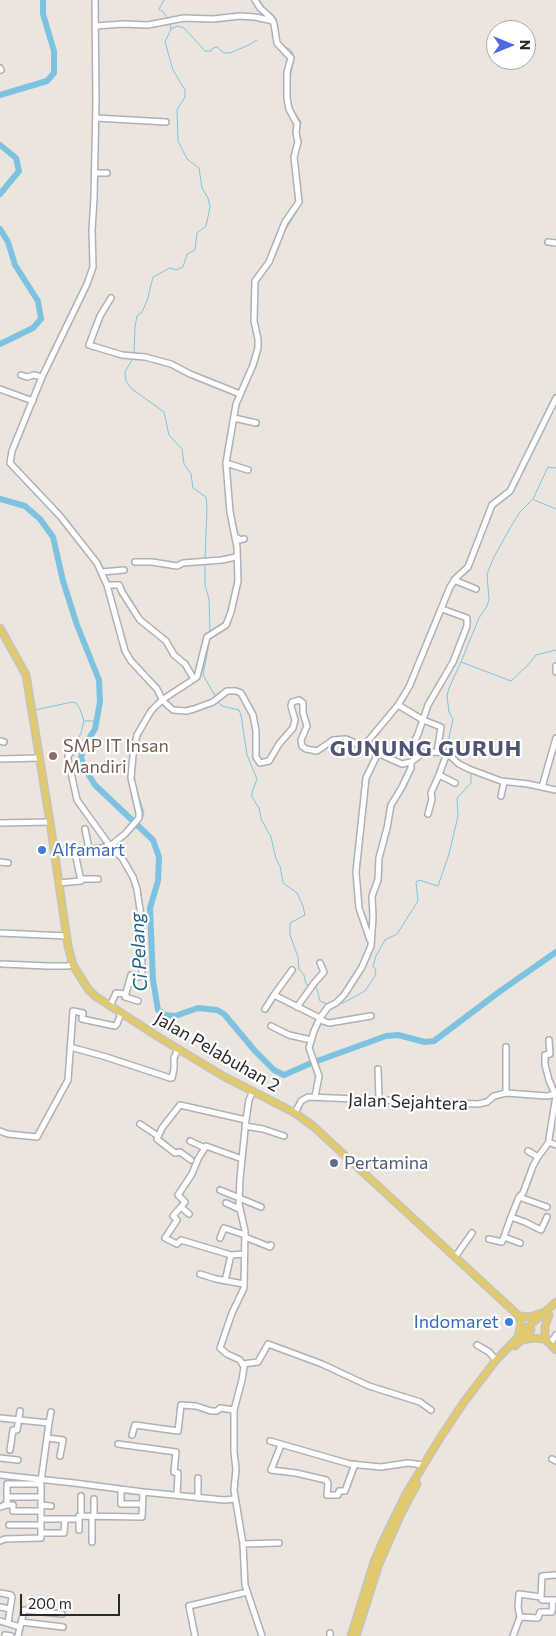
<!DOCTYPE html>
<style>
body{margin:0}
#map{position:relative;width:556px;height:1636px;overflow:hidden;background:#ebe5de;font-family:Commissioner,sans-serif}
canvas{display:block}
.north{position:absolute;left:486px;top:20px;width:50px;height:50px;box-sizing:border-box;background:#fff;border:1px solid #aaa;border-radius:50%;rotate:90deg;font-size:14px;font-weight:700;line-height:20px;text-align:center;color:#2a2a2a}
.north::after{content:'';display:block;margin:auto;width:18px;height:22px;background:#5068e5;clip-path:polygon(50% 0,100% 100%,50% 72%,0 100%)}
.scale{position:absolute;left:20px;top:1594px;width:100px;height:22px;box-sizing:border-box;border:2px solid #2a2a2a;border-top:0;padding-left:6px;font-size:15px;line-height:18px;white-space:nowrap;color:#2a2a2a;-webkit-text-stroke:4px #fff;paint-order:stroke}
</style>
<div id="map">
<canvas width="556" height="1636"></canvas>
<div class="north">N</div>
<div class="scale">200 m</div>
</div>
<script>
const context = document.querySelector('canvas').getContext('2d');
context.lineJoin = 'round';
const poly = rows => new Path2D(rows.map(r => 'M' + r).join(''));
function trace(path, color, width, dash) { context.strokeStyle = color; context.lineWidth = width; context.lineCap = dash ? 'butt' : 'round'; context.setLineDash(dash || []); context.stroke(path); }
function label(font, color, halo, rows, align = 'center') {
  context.font = font + ' Commissioner,sans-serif'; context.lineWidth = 4.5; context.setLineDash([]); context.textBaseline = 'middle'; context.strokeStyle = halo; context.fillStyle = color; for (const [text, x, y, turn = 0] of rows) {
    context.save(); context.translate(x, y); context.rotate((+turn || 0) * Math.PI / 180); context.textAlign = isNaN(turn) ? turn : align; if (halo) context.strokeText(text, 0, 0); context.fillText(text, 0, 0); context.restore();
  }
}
trace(poly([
 [164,0,159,9,163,12,169,20],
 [259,0,266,10,274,16,275,20],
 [170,24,171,29,178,26,184,28,205,51,211,51,213,48,217,47,224,53,230,53,249,45,257,40],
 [279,41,282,45,291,50,294,56,289,85],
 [289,91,290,100],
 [293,110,301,122,299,134],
 [274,256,283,234,300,206,302,202,301,195],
 [134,354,135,327,137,316,142,312,147,301,153,277,170,268,176,270,183,267,187,254,195,250,197,233,206,226,210,207,208,198,202,188,199,168,187,159,178,141,177,110,185,97,185,90,173,70,165,42,171,29],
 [133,358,125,372,126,381,132,389,164,412,169,435,182,449,184,464,191,474,193,488,206,497,207,508,205,559],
 [236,416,239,403],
 [534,500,556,509],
 [205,563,205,585,209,599,210,631],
 [210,638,203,675,216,697],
 [461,662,479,618,487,606,489,600,487,574,494,557,510,528,520,512,533,499,548,467,556,468],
 [217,701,222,706,239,710,241,715,247,755,257,779,252,792,252,797,259,808,261,819,271,837,276,859,280,866,283,883,297,893,303,906,305,915,290,923,290,935,298,957,299,969,304,975,306,984,309,986],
 [35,710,72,702,76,703,80,709,84,721,81,733,75,745,70,746,66,752,66,758],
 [85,721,97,721],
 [138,740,145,726],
 [446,752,453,719,449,712,447,696,449,688,461,662,511,681,527,666,536,655,556,650],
 [134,771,135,785,144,813,142,820,138,823],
 [315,987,317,989,320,1001,327,1004,332,1002],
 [341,1003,343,1003,365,991,375,976,376,970,373,966,376,956,385,940,397,934,418,901,416,882,419,880,438,886,449,854,458,816,457,798,471,783,471,773]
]), '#7dc3e1', 1);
trace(poly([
 [0,95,47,81,54,73,54,51,43,14,43,0],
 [0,145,16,158,19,171,0,194],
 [0,229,8,242,15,265,38,301,41,319,33,328,0,344],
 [0,499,25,506,40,519,53,537,63,581,77,625,99,680,100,702,95,729,83,748,81,758,85,769,95,785,153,840,159,857,158,881,150,908,153,980,158,1010,165,1015,175,1016,198,1008,217,1010,224,1014,255,1051,274,1070,284,1075,309,1064,386,1036,398,1035,425,1042,434,1041,499,992,556,952]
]), '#7dc3e1', 6);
const minor = poly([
 [95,0,96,102,94,198,92,230,93,267,87,284,42,377,12,451,10,463,60,516,97,563,107,585,125,651,131,661,157,689,163,701,173,710,186,711,194,709,213,702,227,691,236,691,241,693,253,715,256,731,256,757,260,763,269,761,279,744,293,728,295,720,291,706,292,702,299,700,303,703,303,713,307,726,301,740,302,746,306,749,317,751,333,740,346,739,402,764,411,762,423,753,437,752,447,753,459,764,469,769,501,781,528,784,556,790],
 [96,26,123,24,148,25,184,18,213,19,240,16,255,17,273,21],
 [0,68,1,70],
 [96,118,166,122],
 [95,173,107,173],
 [548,242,556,243],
 [111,298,100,316,89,345,122,355,145,357,171,364,190,374,240,394],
 [21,375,27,377,34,375,42,377],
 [0,389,33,401],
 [234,418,256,423],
 [226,463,248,470],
 [235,538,238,538,239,540,244,539],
 [135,562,152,562,177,566,183,563,222,560,236,557],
 [102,572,124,570],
 [454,580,476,589],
 [107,585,119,585,122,592,136,614,140,620,166,641,174,655,185,664,194,679],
 [556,666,556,672],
 [398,705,423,720,441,727,437,752],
 [0,741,4,742],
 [363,747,398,705,409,687,450,587,456,578,468,567,492,505,510,491,556,398],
 [71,752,68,756,68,759,77,800,110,846,122,858,133,877,137,889,141,917,142,973,139,977,131,975,125,997,138,1001],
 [423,753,413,749,412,747,418,734,428,705,453,662,467,626,467,618,442,609],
 [447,753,439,775,455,783],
 [0,759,40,758],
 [542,787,556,738],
 [501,796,504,782],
 [428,814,432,799,431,793,439,775],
 [0,823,50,822],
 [85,829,89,849],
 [55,851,101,848,110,846,125,834,139,818,139,813,131,778,133,755,137,735,151,711,162,700,197,677,207,637,226,625,231,612,238,581,237,547,230,512,226,463,236,404,253,365,258,348,258,339,254,321,255,281,269,262,285,222,299,202,294,157,298,142,296,133,297,124,289,109,287,98,287,72,291,58,277,43,274,24,271,18,260,8,255,0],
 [0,862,8,863],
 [80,879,98,879],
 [59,883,81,881,74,848],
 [0,933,67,936],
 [370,940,359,908,356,872,366,778,378,753],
 [2,964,48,966,67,966,73,965],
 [274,995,292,970],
 [110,1006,116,993,125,994],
 [297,1007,315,982,324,972,320,963],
 [265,1009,274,995,320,1018,314,1031,309,1048,319,1076,315,1097],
 [371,1016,329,1023,323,1021,320,1018,328,1007,336,1003,344,995,362,967,371,946,373,917,372,896,378,880,379,858,387,828,391,805,402,787,411,768,411,762],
 [271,1026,289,1035,311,1040],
 [549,1040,550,1054,545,1055,545,1065,549,1080,555,1094],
 [70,1047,103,1056,170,1078,172,1078,174,1069,174,1058,178,1049],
 [378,1069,379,1100],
 [253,1091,249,1100,246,1120,240,1178,239,1204,245,1231,244,1288,232,1313,220,1348,227,1354,240,1360,244,1367,242,1380,234,1410,234,1452,236,1469,234,1490,243,1544,245,1585,262,1636],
 [506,1093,506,1047],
 [556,1096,549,1139,549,1142,556,1145],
 [295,1113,301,1101,308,1097,478,1104,487,1102,494,1096,506,1093,547,1096,556,1094],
 [140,1124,158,1136],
 [245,1126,263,1129,284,1136],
 [0,1131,8,1134,37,1137,68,1080,73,1011,83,1013,82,1019,115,1026,117,1024,121,1013],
 [190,1141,205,1148],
 [528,1151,538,1157],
 [191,1160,180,1152,175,1153,157,1139,162,1128,180,1105,246,1120],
 [220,1190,261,1207],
 [519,1197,547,1207],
 [226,1203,239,1209],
 [181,1207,185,1202,178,1195,192,1174,198,1159,206,1146,242,1159],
 [189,1214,181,1207,179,1209,173,1216,177,1220,165,1238,177,1244,181,1240,231,1255,244,1254],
 [511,1217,525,1222,541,1230,547,1217],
 [245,1237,270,1247,271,1245],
 [504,1237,520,1243],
 [220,1238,224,1228,245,1235],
 [489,1239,502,1242,511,1217,519,1197,523,1193,533,1166,538,1157,549,1142],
 [455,1257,472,1233],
 [200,1274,216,1279,244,1284],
 [225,1281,231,1255],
 [550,1344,556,1335],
 [477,1345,489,1352,496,1360],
 [243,1364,258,1362,268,1344,322,1364,369,1386,420,1402,431,1410],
 [0,1418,49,1423,41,1481],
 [49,1423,51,1412],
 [132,1435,135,1425,178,1431,181,1405,196,1406,211,1411,217,1411,220,1408,234,1410],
 [48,1438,63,1440,60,1456],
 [270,1441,350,1464,381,1467,408,1463,423,1465],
 [118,1444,176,1452,174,1472,178,1473,178,1474,177,1495],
 [281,1445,271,1470,296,1473,326,1480,328,1483,327,1495,338,1495,339,1491,345,1491,355,1464],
 [10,1450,13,1430,17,1430,20,1411],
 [0,1458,18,1460],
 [552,1459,556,1461],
 [0,1475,74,1483,143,1492],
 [121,1491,121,1504,142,1504],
 [81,1496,81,1516],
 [7,1497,41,1497],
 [198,1498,198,1478],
 [94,1499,94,1516],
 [4,1505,13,1505,13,1511,41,1511],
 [41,1505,51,1506],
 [0,1507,7,1505,7,1484,41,1484,41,1538,5,1539,0,1541],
 [92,1516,92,1542],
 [41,1519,79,1519],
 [9,1525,41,1525],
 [79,1530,79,1516,142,1517,143,1492,224,1500,235,1499],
 [41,1533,64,1533,65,1519],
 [243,1544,279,1543],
 [556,1575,542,1576,541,1597,542,1600,556,1600],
 [0,1593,11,1595,12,1597,8,1623],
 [0,1607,10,1609],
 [520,1617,538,1618,540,1612,552,1612,553,1600],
 [0,1621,20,1627],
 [21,1622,63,1627],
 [330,1633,330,1636],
 [5,1635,11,1636],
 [18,1636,24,1610,62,1614],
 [195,1636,189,1606,247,1592],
 [513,1636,520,1617,518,1607,519,1594,541,1597]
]);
const major = poly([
 [0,628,26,675,50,822,68,946,73,965,88,989,95,996,160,1038,223,1076,295,1113,313,1126,519,1316,521,1324,518,1337],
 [519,1316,530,1317,542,1313],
 [545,1339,545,1326,549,1315],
 [545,1339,556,1350],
 [522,1340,532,1338,545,1339],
 [515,1346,531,1330],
 [351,1636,374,1562,383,1541,406,1494,440,1438,464,1402,496,1360,529,1326,556,1302],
 [356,1636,379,1564,401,1514,417,1484]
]);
trace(minor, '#aeb0b9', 8);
trace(major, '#c3c3c3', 9);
trace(minor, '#fff', 5);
trace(major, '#e1c96d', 6);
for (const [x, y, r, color] of [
 [53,756,5,"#8d6e63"],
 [42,850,5,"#3f7fe0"],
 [334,1163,5,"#5c6f8a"],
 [509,1322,5,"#3f7fe0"]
]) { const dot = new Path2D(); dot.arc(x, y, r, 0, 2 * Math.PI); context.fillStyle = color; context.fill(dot); trace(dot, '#fff', 2); }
label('18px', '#785e54', '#fff', [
 ["SMP IT Insan",63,746],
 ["Mandiri",63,767]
], 'left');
label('18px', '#366cbe', '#fff', [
 ["Alfamart",52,850],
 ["Indomaret",499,1322,"right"]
], 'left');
label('18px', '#2a2a2a', '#fff', [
 ["Jalan Pelabuhan 2",217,1052,30],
 ["Jalan Sejahtera",408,1102,2]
]);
label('18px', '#4e5e75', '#fff', [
 ["Pertamina",344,1163]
], 'left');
label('italic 19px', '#1d628c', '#fff', [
 ["Ci Pelang",139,952,-93]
]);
context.letterSpacing = '1px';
label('bold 22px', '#505576', '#fff', [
 ["GUNUNG GURUH",426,749]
]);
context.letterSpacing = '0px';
</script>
